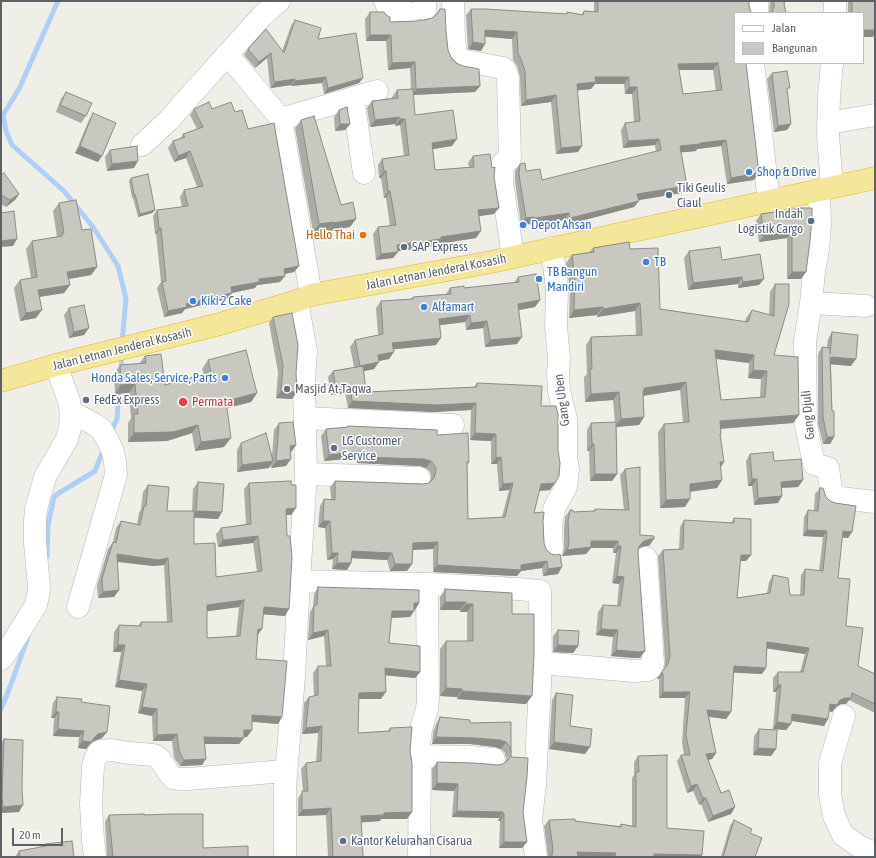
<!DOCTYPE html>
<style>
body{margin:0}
#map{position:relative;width:876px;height:858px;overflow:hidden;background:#efeee7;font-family:"Asap Condensed",sans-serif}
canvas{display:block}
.frame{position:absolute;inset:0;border:2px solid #5e6166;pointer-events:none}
.legend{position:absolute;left:734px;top:12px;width:130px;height:52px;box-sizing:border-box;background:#fff;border:1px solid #bfc0c2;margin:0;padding:5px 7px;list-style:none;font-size:12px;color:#5e6166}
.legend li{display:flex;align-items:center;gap:8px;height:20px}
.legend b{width:20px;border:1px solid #bfc0c2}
.scale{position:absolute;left:12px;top:828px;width:51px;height:18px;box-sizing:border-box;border:2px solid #5e6166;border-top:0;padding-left:5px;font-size:12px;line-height:14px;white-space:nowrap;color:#5e6166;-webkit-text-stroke:3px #fff;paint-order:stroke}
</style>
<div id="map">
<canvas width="876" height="858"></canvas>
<div class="frame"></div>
<ul class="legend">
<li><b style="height:5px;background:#fff"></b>Jalan</li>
<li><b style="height:11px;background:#c8c8c1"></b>Bangunan</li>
</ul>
<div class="scale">20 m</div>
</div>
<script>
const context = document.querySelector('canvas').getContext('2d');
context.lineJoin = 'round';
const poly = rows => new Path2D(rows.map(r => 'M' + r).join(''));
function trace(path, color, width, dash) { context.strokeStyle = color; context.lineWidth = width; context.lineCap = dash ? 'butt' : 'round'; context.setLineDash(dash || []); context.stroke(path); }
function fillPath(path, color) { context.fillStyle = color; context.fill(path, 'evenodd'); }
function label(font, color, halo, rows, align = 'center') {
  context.font = font + ' "Asap Condensed",sans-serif'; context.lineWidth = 3; context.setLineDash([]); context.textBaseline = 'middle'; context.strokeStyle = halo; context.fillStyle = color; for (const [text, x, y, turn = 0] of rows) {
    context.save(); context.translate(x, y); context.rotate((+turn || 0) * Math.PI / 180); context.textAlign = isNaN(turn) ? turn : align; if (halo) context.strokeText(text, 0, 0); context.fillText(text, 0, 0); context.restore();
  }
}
trace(poly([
 [58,1,19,89,3,115,6,131,12,145,64,191,93,227,118,266,126,299,122,343],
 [121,371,122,353],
 [110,434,117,419,119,387],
 [47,557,48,525,54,497,59,493,95,471,104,448],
 [1,709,10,687,28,637]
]), '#aed0f8', 5);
const minor = poly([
 [385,1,389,11,394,12,420,14,422,13,425,10,425,1],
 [453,1,454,37,456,55,461,60,503,68,505,70,508,78,510,159,503,163,502,182,513,257],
 [757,13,757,1],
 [835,13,835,1],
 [227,54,281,119],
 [753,63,769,202],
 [832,63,829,96,828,135,832,187],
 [353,98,364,173],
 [828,123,875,115],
 [142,145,169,120,189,97,262,16,279,1],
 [819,191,820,224,818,249,814,272,811,303,805,341,806,425,814,464,828,468,832,497,875,502],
 [311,295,281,119,377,91],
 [811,303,866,306],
 [71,412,94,424,101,429,104,434,109,443,113,452,115,462,116,475,114,482,78,607],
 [305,418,453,425],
 [306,474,419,478],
 [552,549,551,528,552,517,555,507,566,487,568,469,566,457,566,419,559,391,558,373,559,358,556,327,557,289,552,248],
 [299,581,427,584,517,589,540,591,541,663,535,784,531,820,536,857],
 [1,659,8,650,36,605,38,596,39,587,35,543,35,521,36,509,45,477,67,439,70,428,71,412,69,401,56,365],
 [541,663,634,671,648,670,652,667,653,663,646,558],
 [844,716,830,763,830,795,834,816,843,835,860,847,875,853],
 [418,756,470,757,494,759],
 [95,857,93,840,91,804,93,766,95,759,98,753,101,751,111,750,129,753,153,755,156,756,160,759,168,772,173,778,179,779,188,779,285,771],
 [285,857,285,788,294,676,299,581,306,474,304,381,306,351,297,301],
 [419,857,420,768,418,759,419,744,421,729,427,709,428,699,427,584]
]);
const highway = poly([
 [1,381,56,365,220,324,297,301,311,295,491,262,875,178]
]);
trace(minor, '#b4b6ba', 23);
trace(highway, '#e3b813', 23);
trace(minor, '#fff', 22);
trace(highway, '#f5e799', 22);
fillPath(poly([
 [594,1,749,1,735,13,754,180,727,184,721,146,697,149,696,151,681,152,687,186,682,193,639,200,634,207,565,225,564,220,530,225,530,224,521,225,515,181,515,171,520,164,526,171,542,180,656,152,655,145,623,148,621,130,625,123,634,122,632,94,625,94,624,84,595,84,591,89,577,90,578,152,556,154,551,102,521,106,520,77,517,66,513,60,512,39,485,37,481,51,468,49,466,15,471,9,566,14,567,12,581,15,584,11,594,12],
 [679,70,713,70,716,91,683,94],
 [770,1,785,1,784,4,785,13,769,13],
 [848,1,875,1,873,37,863,37,863,13,848,13],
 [440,9,446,31,448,50,451,57,480,86,475,92,413,95,415,115,452,146,433,149,435,170,469,167,468,163,473,156,494,214,479,216,476,238,438,244,437,246,398,251,393,258,376,260,373,234,378,227,390,226,386,198,384,198,381,178,379,178,378,165,382,159,404,156,400,125,395,126,395,124,370,127,367,108,372,101,392,98,392,97,397,90,411,89,410,68,388,70,386,41,366,41,365,19,370,12,386,15,390,22,417,21,418,20,424,20,432,18,436,14],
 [295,20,363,78,359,83,324,94,322,83,291,86,291,85,271,88,270,87,267,58,255,68,244,55,248,49,282,51,291,26],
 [772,73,787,92,791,124,787,130,774,132,767,79],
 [66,92,86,116,81,123,56,112,61,99],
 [194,109,212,109,235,112,299,266,294,272,284,274,285,276,280,282,257,285,255,288,232,293,228,299,185,309,182,313,164,317,157,288,161,282,156,234,155,234,153,216,157,210,182,207,180,197,184,190,197,187,186,158,174,162,168,148,173,141,180,139,183,134,197,129,190,115],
 [339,110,350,124,345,130,335,131,334,117],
 [93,113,98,162,75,153,89,120],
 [301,120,341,205,350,227,328,231,328,230,313,232,295,128],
 [110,150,134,168,107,171,105,157],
 [1,175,19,194,15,200,6,207,1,204],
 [131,178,155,210,152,213,138,217,133,198,132,198,129,181],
 [59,203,82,230,97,267,91,275,69,279,70,285,64,293,39,297,36,318,20,321,14,288,20,280,31,278,26,249,32,241,57,237,53,211],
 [801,208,806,272,801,279,787,279,787,238,759,242,756,221,761,214],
 [593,248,630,249,660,309,745,322,746,318,752,310,769,315,770,292,775,284,774,355,799,415,793,423,721,429,720,467,722,480,717,488,690,492,685,507,660,508,658,432,664,424,683,422,680,390,643,396,644,417,639,425,616,427,617,474,612,481,590,481,589,451,587,451,587,430,591,423,615,422,613,400,585,402,584,377,587,374,586,345,591,337,636,336,635,311,597,317,597,315,569,318,570,289,566,263,572,255,589,253],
 [716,359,749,363,748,378,761,379,760,397,721,400],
 [689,251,722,260,759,285,738,288,738,284,688,290,684,258],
 [518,277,540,300,535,307,519,310,517,344,485,347,483,328,466,330,465,322,440,325,436,345,393,349,389,359,379,361,374,369,364,371,366,392,474,387,477,383,541,406,550,490,539,491,534,513,543,522,544,543,546,549,558,574,543,576,542,568,521,571,517,576,433,572,433,549,413,550,412,564,407,571,390,571,387,560,352,558,351,563,347,570,332,569,333,559,327,560,325,528,318,527,320,506,324,499,331,499,330,487,335,481,423,484,429,483,430,481,431,478,430,472,426,468,420,466,357,463,356,458,324,461,321,436,326,429,347,427,348,426,437,435,469,462,467,466,468,519,502,517,509,490,499,491,497,464,491,464,491,441,470,440,471,410,433,412,348,408,345,393,331,395,328,377,333,371,354,367,350,347,355,340,378,335,376,308,381,301,411,299,413,297,446,294,450,288,464,288,514,283],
 [69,308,84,335,69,338,64,315],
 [273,317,292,399,276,398,278,372,269,323],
 [832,332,851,366,831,364,832,411,834,437,830,444,823,444,818,424,818,354,822,347,827,347,828,339],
 [145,356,165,385,204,374,202,369,208,360,257,393,251,402,227,408,224,447,195,451,192,433,167,441,128,442,128,423,131,418,129,393,115,394,114,374,120,365,139,364],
 [279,423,296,445,291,452,286,466,271,468,271,464,269,468,237,472,237,450,241,443,272,456,274,430],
 [750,454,774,461,803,480,798,487,782,488,778,503,754,505,752,486,748,486,746,461],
 [625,469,640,535,649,546,645,546,639,548,638,552,640,658,634,658,611,656,613,637,596,635,598,612,603,605,617,606,619,584,612,583,616,553,613,553,613,548,591,548,586,554,562,556,563,554,564,548,564,528,565,517,570,510,573,512,593,511,595,509,624,510,620,475],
 [198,482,218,519,194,518,194,544,216,577,257,572,253,543,218,547,216,534,221,528,246,524,244,489,249,483,291,485,296,508,291,515,286,515,285,616,263,614,258,635,256,659,282,717,278,724,252,722,247,737,244,737,239,744,205,744,202,765,180,766,174,758,172,741,153,741,152,716,138,713,142,691,115,687,121,652,113,652,114,632,119,625,138,626,141,622,167,622,164,565,153,566,117,562,119,590,114,597,98,598,97,586,108,549,113,542,116,528,121,521,137,524,139,513,141,509,143,492,148,485,167,511,192,511,193,489],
 [239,607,236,636,207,638,207,611],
 [820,488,826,497,852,532,848,538,842,537,838,578,846,626,858,666,875,674,875,713,849,700,846,704,841,704,836,707,832,712,829,711,824,726,791,721,791,724,786,730,773,729,776,692,773,692,773,678,778,672,800,672,805,654,767,648,762,674,734,673,731,712,726,719,709,717,716,753,712,759,708,760,712,770,721,793,735,807,731,814,708,822,701,804,699,805,693,791,687,793,677,761,681,755,684,755,682,742,685,698,659,698,659,679,657,679,664,670,665,662,658,556,663,550,679,549,680,527,684,520,731,523,734,518,751,555,746,561,740,561,737,598,767,593,769,582,773,575,790,595,800,595,801,575,805,569,819,571,823,537,803,536,804,517,808,510,814,511,815,494],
 [318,587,419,603,410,617,391,618,389,643,420,672,415,678,386,675,381,699,359,699,358,733,388,731,390,728,410,752,412,812,407,819,381,819,380,821,361,822,363,857,328,857,326,815,298,816,298,798,303,791,301,769,306,763,316,762,318,733,302,734,304,703,309,697,314,696,313,673,318,666,326,666,324,636,308,640,310,612,313,607,314,594],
 [445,589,512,614,526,704,457,699,457,697,440,696,440,649,446,641,467,641,467,612,460,612,460,610,440,610,440,597],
 [558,630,578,646,573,653,553,652,553,636],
 [556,693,570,726,585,754,549,749,552,700],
 [57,697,81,702,107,732,102,738,94,741,91,743,86,749,78,748,79,737,53,736,54,718,51,718,53,703],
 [440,717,470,723,511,722,511,753,506,759,505,753,501,749,495,747,470,744,432,744,433,732,436,724],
 [759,729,776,749,771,756,753,755,754,736],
 [4,739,19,812,1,813,1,743],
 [511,754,511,757,523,812,527,842,522,848,499,848,500,821,498,821,499,818,452,817,454,791,432,790,432,769,437,762,498,765,503,764,505,762,506,760],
 [638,756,667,828,701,857,548,857,544,826,549,820,575,821,619,826,621,824,632,826,632,778,634,775,634,762],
 [109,815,144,815,203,848,248,857,107,857,105,822],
 [734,820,755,857,721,857,730,826],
 [45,844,74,857,15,857,19,851,43,847]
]), '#acaca6');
fillPath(poly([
 [485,30,517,32,512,39,481,36],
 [863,30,875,30,875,34,873,37,863,37],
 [370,35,391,35,386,41,366,41],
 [473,42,485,44,481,51,468,49],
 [271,53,267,58,255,68,259,62],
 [415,62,410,68,388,70,392,63],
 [718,63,713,70,673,70,678,64],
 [326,77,322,83,291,86,295,81],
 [595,77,629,77,624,84,595,84,591,89,572,91,577,84],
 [363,78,359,83,324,94,328,88],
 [295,79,291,85,271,88,275,82],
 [480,86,475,92,412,95,416,89],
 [629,87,637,87,632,94,625,94],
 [556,95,551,102,521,106,526,100],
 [399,117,395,124,370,127,375,120],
 [400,119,405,119,400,125,395,126],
 [340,124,350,124,345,130,335,131],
 [791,124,787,130,774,132,778,126],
 [457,139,452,146,427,150,432,143],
 [659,139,655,145,623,148,628,141],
 [726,140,721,146,697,149,696,151,676,153,680,146,700,143],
 [80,146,102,156,98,162,75,153],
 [582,146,578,152,556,154,561,148],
 [190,151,186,158,174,162,178,156],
 [138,161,134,168,107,171,112,164],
 [384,171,386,171,381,178,379,178],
 [759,173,754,180,727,184,731,178],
 [687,186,682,193,633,201,637,194],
 [388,191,390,191,386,198,384,198],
 [19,194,15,200,6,207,10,200],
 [639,201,634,207,565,225,570,218],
 [499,208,494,214,473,217,478,210],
 [155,210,152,213,138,217,140,214],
 [569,213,564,220,530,225,535,218],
 [534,217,530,224,521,225,526,218],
 [356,219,350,227,328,231,334,223],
 [334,222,328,230,313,232,319,224],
 [159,228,161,228,156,234,155,234],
 [481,231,476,238,438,244,437,246,392,252,397,245,441,237],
 [792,231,787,238,759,242,764,235],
 [17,239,13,246,1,247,1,241],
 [398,252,393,258,376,260,381,254],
 [299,266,294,272,279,275,284,269],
 [97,267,91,275,62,280,67,272],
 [792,272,806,272,801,279,787,279],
 [285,276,280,282,257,285,255,288,226,294,231,287,259,279],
 [742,277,738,284,688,290,693,283],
 [764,279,759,285,738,288,743,282],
 [70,285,64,293,32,298,38,290],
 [232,293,228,299,185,309,182,313,164,317,168,311,186,304],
 [540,300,535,307,513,311,518,304],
 [640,303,635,311,597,317,603,309],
 [603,307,597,315,569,318,574,310],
 [42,310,36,318,20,321,26,313],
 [470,315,465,322,434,326,439,319],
 [487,321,483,328,466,330,471,323],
 [89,328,84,335,69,338,74,332],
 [522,337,517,344,485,347,490,340],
 [441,338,436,345,388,350,392,343],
 [715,350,754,355,749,363,710,358],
 [394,352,389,359,373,362,378,355],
 [830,357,856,359,851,366,826,364],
 [379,362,374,369,355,373,360,366],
 [753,370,767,371,761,379,748,378],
 [686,382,680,390,641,396,639,399,644,388],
 [135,384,129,393,115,394,121,385],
 [350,387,345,393,331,395,336,389],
 [281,391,297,392,292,399,276,398],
 [619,392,613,400,585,402,591,394],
 [257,393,251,402,220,410,226,401],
 [352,401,476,403,471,410,433,412,348,408],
 [799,415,793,423,714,429,720,421],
 [644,417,639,425,615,427,621,419],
 [198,425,192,433,167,441,128,442,134,433],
 [475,433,496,434,491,441,470,440],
 [827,437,834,437,830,444,823,444],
 [231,438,224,447,195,451,201,442],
 [592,444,594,444,589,451,587,451],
 [296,445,291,452,286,453,290,446],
 [361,451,356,458,324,461,329,455],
 [361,457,424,459,431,461,426,468,420,466,357,463],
 [501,457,497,464,491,464,496,458],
 [291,459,286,466,271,468,276,461],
 [273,461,269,468,237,472,242,465],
 [720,462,724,462,719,470],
 [595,474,617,474,612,481,590,481],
 [752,479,757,479,752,486,748,486],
 [722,480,717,488,685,492,690,484],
 [803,480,798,487,776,488,781,482],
 [513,483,509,490,499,491,503,484],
 [555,483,550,490,536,491,541,484],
 [782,496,778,503,754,505,758,498],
 [690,499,685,507,660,508,666,500],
 [296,508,291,515,281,515,286,509],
 [196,511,222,512,218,519,191,517],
 [323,521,330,521,325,528,318,527],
 [807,530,827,531,823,537,803,536],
 [843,531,852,532,848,538,839,537],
 [258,536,253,543,218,547,223,540],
 [650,539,654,539,649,546,645,546,639,548,635,553,644,541],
 [591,541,618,541,613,548,591,548,586,554,562,556,566,550],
 [438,542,433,549,408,550,413,543],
 [618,546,621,546,616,553,613,553],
 [352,551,392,553,387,560,347,558],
 [332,553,338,553,333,559,327,560],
 [117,554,168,558,164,565,153,566,112,561],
 [741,555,751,555,746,561,737,561],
 [547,561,542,568,521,571,517,576,433,572,437,565,521,565],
 [337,563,351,563,347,570,332,569],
 [395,564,412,564,407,571,390,571],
 [562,567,558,574,543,576,548,569],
 [617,576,624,577,619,584,612,583],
 [119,590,114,597,98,598,103,592],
 [244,600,239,607,202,612,207,605],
 [445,602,466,602,460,610,440,610],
 [414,603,419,603,415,610,410,610],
 [466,604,473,604,467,612,460,612],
 [264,607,289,609,285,616,259,614],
 [392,611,414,611,410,617,387,618],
 [258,629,262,629,257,636],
 [601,629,618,630,613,637,596,635],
 [328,630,324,636,308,640,313,633],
 [767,642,809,648,805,654,763,648],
 [118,645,125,645,121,652,113,652],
 [558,645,578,646,573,653,553,652],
 [616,650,645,651,640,658,634,658,611,656],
 [734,666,766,668,762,674,730,672],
 [385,668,420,672,415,678,381,675],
 [661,673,663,673,659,679,657,679],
 [119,680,147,684,142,691,115,687],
 [778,685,781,685,776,692,773,692],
 [446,688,462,689,457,697,440,696],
 [462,691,532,696,526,704,457,699],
 [386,692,381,699,355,699,359,693],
 [663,692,690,692,685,698,659,698],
 [845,698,851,698,846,704,841,704,836,707,832,712,826,710,830,704],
 [142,707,157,709,152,716,138,713],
 [707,710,731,712,726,719,703,716],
 [56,712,59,712,54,718,51,718],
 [792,714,828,719,824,726,787,720],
 [252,715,282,717,278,724,247,721],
 [777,722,791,724,786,730,773,729],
 [322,726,318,733,302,734,306,728],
 [58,729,84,731,79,737,53,736],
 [244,730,252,730,247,737,239,736],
 [107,732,102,738,94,741,91,743,86,749,78,748,82,741,95,737,98,734],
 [177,734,172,741,153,741,157,735],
 [204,737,244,738,239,744,199,744],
 [436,737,475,738,500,740,506,742,501,749,495,747,470,744,432,744],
 [554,742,590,747,585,754,549,749],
 [758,748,776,749,771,756,753,755],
 [716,753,712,759,702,761,706,754],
 [206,759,202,765,180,766,184,760],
 [437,783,458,784,454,791,432,790],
 [697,784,693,791,687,793,691,786],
 [703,798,706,798,701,804,699,805],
 [23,805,19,812,1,813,1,810,3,807],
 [735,807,731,814,708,822,713,816],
 [331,808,326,815,298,816,302,810],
 [457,811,503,812,499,818,452,817],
 [412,812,407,819,381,819,380,821,356,823,361,816,384,813],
 [503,814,504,814,500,821,498,821],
 [504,842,527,842,522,848,499,848],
 [577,852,616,853,613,857,573,857],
 [654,854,702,855,701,857,652,857]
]), '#8c8c87');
const building = poly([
 [598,1,749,1,749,6,751,12,752,13,735,13,735,63,746,63,759,173,731,178,726,140,700,143,700,144,680,146,687,186,637,194,639,201,570,218,569,213,535,218,534,217,526,218,519,175,520,164,525,163,526,171,540,169,542,180,661,150,659,139,628,141,625,123,640,121,637,87,629,87,629,77,595,77,596,82,577,84,582,146,561,148,556,95,526,100,525,71,521,59,518,53,517,32,485,30,485,44,473,42,471,9,485,9,567,14,567,12,583,15,584,11,598,12,598,1],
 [718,63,722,90,683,94,678,64,718,63],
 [774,1,785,1,784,4,786,12,784,13,772,13,774,7,774,1],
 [852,1,875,1,875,30,863,30,863,13,852,13,852,1],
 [440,9,445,9,446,31,448,50,451,57,456,63,463,66,479,69,480,86,416,89,415,62,392,63,391,35,370,35,370,12,384,12,386,15,390,17,390,22,418,21,418,20,424,20,432,18,438,13,440,9],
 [295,20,321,28,318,39,356,33,363,78,328,88,326,77,295,81,295,79,275,82,274,81,271,53,259,62,248,49,266,29,284,53,295,20],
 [787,71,790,88,787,88,791,124,778,126,772,73,787,71],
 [413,89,415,115,453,110,457,139,432,143,435,170,474,167,473,156,490,154,492,168,495,167,494,177,499,208,478,210,481,231,441,237,441,239,397,245,398,252,381,254,378,227,396,225,390,191,388,191,386,171,384,171,382,159,409,155,405,119,400,119,399,117,375,120,372,101,398,98,397,90,413,89],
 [66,92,92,103,86,116,60,105,66,92],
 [209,102,212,109,231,102,235,112,242,110,248,129,274,123,299,266,284,269,285,276,259,279,259,282,231,287,232,293,186,304,187,307,168,311,162,282,166,281,161,228,159,228,157,210,188,206,184,190,203,186,190,151,178,156,173,141,185,137,183,134,203,127,194,109,209,102],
 [347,107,350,124,340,124,339,110,347,107],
 [93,113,116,123,102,156,80,146,93,113],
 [314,116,341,205,353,202,356,219,334,223,334,222,319,224,301,120,314,116],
 [137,146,138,161,112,164,110,150,137,146],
 [4,173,19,194,10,200,1,195,1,175,4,173],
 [148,174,155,210,140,214,135,194,134,195,131,178,148,174],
 [76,200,82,230,91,229,97,267,67,272,70,285,38,290,42,310,26,313,20,280,37,277,32,241,62,236,62,233,64,233,59,203,76,200],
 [801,208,812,208,812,217,810,241,806,272,792,272,792,231,764,235,761,214,801,208],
 [14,211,17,239,1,241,1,213,14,211],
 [629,242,630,249,658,248,660,309,748,322,752,310,774,316,775,284,789,284,789,304,774,355,798,357,799,415,720,421,721,434,720,434,724,462,720,462,722,480,690,484,690,499,666,500,664,424,689,422,686,382,644,388,644,391,643,391,644,417,621,419,619,392,591,394,590,369,592,369,591,337,642,335,640,303,603,309,603,307,574,310,575,281,572,255,594,252,593,248,629,242],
 [715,350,754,355,753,370,767,371,765,397,721,400,715,350],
 [720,247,722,260,760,254,764,279,743,282,742,277,693,283,689,251,720,247],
 [536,274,540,300,518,304,522,337,490,340,487,321,471,323,470,315,439,319,441,338,392,343,394,352,378,355,379,362,360,366,355,340,383,334,381,301,413,299,413,297,451,294,450,288,464,286,464,288,519,282,518,277,536,274],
 [84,305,89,328,74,332,69,308,84,305],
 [292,313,298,345,296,373,297,392,281,391,283,365,273,317,292,313],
 [832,332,858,335,856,359,830,357,832,411,834,411,834,437,827,437,823,417,822,347,830,348,830,354,832,332],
 [246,350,257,393,226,401,231,438,201,442,198,425,173,432,134,433,134,414,138,414,135,384,121,385,120,365,146,363,145,356,161,354,165,385,211,372,208,360,246,350],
 [363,366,366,392,477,387,477,383,542,386,541,406,556,406,558,414,558,450,560,463,559,476,555,483,541,484,534,513,544,512,543,522,544,543,546,549,551,554,557,555,560,554,562,567,548,569,547,561,521,565,521,570,437,565,438,542,413,543,412,564,395,564,392,553,352,551,351,563,337,563,338,553,332,553,330,521,323,521,324,499,335,500,335,481,423,484,429,483,434,478,436,471,435,466,431,461,424,459,361,457,361,451,329,455,326,429,348,427,348,426,437,430,437,435,468,433,469,462,467,462,468,519,505,517,513,483,503,484,501,457,496,458,496,434,475,433,476,403,437,405,352,401,350,387,336,389,333,371,363,366],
 [293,422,296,445,290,446,291,459,276,461,279,423,293,422],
 [616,422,617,474,595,474,594,444,592,444,591,423,616,422],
 [266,433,273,461,242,465,241,443,266,433],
 [773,452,774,461,801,459,803,480,781,482,782,496,758,498,757,479,752,479,750,454,773,452],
 [640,467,640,535,654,536,654,539,650,539,644,541,639,546,638,552,645,651,639,652,616,650,618,630,601,629,603,605,620,606,624,577,617,576,621,546,618,546,618,541,591,541,591,547,566,550,568,548,569,542,568,521,570,510,573,510,573,512,595,511,595,509,629,510,625,469,640,467],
 [291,481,291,485,296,485,296,508,286,509,287,536,290,536,292,557,289,609,264,607,262,629,258,629,256,659,287,661,282,717,252,715,252,730,244,730,244,738,204,737,206,759,184,760,179,751,177,734,157,735,157,709,142,707,147,684,119,680,125,645,118,645,119,625,141,626,141,622,172,622,168,558,158,560,117,554,119,590,103,592,102,579,113,542,116,543,121,521,140,525,144,506,146,506,148,485,169,487,167,511,194,511,194,544,215,543,216,577,262,571,258,536,223,540,221,528,251,524,249,483,291,481],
 [244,600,240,636,207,638,207,605,244,600],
 [198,482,224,484,222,512,196,511,198,482],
 [820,488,823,488,826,497,830,501,835,503,856,506,852,532,843,531,838,578,850,579,846,626,863,628,858,666,875,674,875,704,852,693,851,698,845,698,840,700,837,705,830,704,828,719,792,714,791,724,777,722,781,685,778,685,778,672,803,672,809,648,767,642,766,668,734,666,731,712,707,710,716,753,706,754,712,770,721,793,729,790,735,807,713,816,706,798,703,798,697,784,691,786,681,755,690,755,686,735,690,692,663,692,663,673,661,673,668,664,670,656,663,550,683,549,684,520,734,523,734,518,751,519,751,555,741,555,737,598,770,593,773,575,788,578,790,595,804,595,805,569,823,571,827,531,807,530,808,510,818,511,820,488],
 [318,587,419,590,419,603,414,603,414,611,392,611,389,643,420,646,420,672,385,668,386,692,359,693,358,733,390,731,390,728,412,727,410,752,412,763,412,812,384,813,384,815,361,816,363,857,333,857,331,808,302,810,302,791,308,791,306,763,321,761,322,726,306,728,309,697,318,695,318,666,331,666,328,630,313,633,314,605,317,605,318,587],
 [445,589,512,593,512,614,534,614,534,655,532,696,462,691,462,689,446,688,446,641,473,641,473,604,466,604,466,602,445,602,445,589],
 [558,630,579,631,578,646,558,645,558,630],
 [556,693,573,695,570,726,592,729,590,747,554,742,556,693],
 [57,697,82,699,81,702,110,706,107,732,98,734,95,737,91,742,82,741,84,731,58,729,59,712,56,712,57,697],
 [440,717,470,720,470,723,511,722,511,753,510,747,506,742,500,740,475,738,436,737,438,725,440,717],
 [759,729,777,730,776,749,758,748,759,729],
 [4,739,23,740,22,787,23,805,3,807,2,796,4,739],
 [511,754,511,757,528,758,527,777,523,812,527,842,504,842,504,814,503,814,503,812,457,811,458,784,437,783,437,762,474,763,498,765,503,764,508,760,511,754],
 [667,755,667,828,704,831,702,855,654,854,654,857,615,857,616,853,577,852,578,857,551,857,552,855,553,849,549,820,575,819,575,821,621,827,621,824,636,827,636,772,639,772,638,756,667,755],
 [144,814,144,815,170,814,203,814,203,848,248,846,248,857,113,857,109,815,144,814],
 [734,820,752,829,750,833,762,838,755,857,723,857,734,820],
 [72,841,74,857,20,857,19,851,46,846,45,844,72,841]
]);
fillPath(building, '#c8c8c1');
trace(building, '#8c8c87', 1);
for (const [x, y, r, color] of [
 [749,172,4,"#3f7fe0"],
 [669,195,4,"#5c6f8a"],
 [811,221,4,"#5c6f8a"],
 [523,225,4,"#3f7fe0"],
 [363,235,4,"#e8710a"],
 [404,247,4,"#5c6f8a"],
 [646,262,4,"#3f7fe0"],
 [539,279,4,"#3f7fe0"],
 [193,301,4,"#3f7fe0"],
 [424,307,4,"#3f7fe0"],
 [225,378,4,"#3f7fe0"],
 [287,389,4,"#6b7280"],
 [86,400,4,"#5c6f8a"],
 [183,402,5,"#e0444e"],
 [334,448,4,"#5c6f8a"],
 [343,841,4,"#5c6f8a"]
]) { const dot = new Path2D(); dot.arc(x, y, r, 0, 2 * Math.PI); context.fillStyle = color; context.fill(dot); trace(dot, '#fff', 1.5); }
label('13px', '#366cbe', '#fff', [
 ["Shop & Drive",757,172],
 ["Depot Ahsan",531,225],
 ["TB",654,262],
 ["TB Bangun",547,272],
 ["Mandiri",547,287],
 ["Kiki 2 Cake",201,301],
 ["Alfamart",432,307],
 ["Honda Sales, Service, Parts",217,378,"right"]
], 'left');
label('13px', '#4e5e75', '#fff', [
 ["Tiki Geulis",677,188],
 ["Ciaul",677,203],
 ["Indah",803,214,"right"],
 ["Logistik Cargo",803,229,"right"],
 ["SAP Express",412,247],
 ["FedEx Express",94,400],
 ["LG Customer",342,441],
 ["Service",342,456],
 ["Kantor Kelurahan Cisarua",351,841]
], 'left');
label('13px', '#c56008', '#fff', [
 ["Hello Thai",355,235]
], 'right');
label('13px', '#5e6166', '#fff', [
 ["Jalan Letnan Jenderal Kosasih",436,272,-11],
 ["Jalan Letnan Jenderal Kosasih",122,349,-14],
 ["Gang Uben",562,400,-97],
 ["Gang Djuli",808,415,-95]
]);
label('13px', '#5b616d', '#fff', [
 ["Masjid At-Taqwa",295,389]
], 'left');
label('13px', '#be3a42', '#fff', [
 ["Permata",192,402]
], 'left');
</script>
